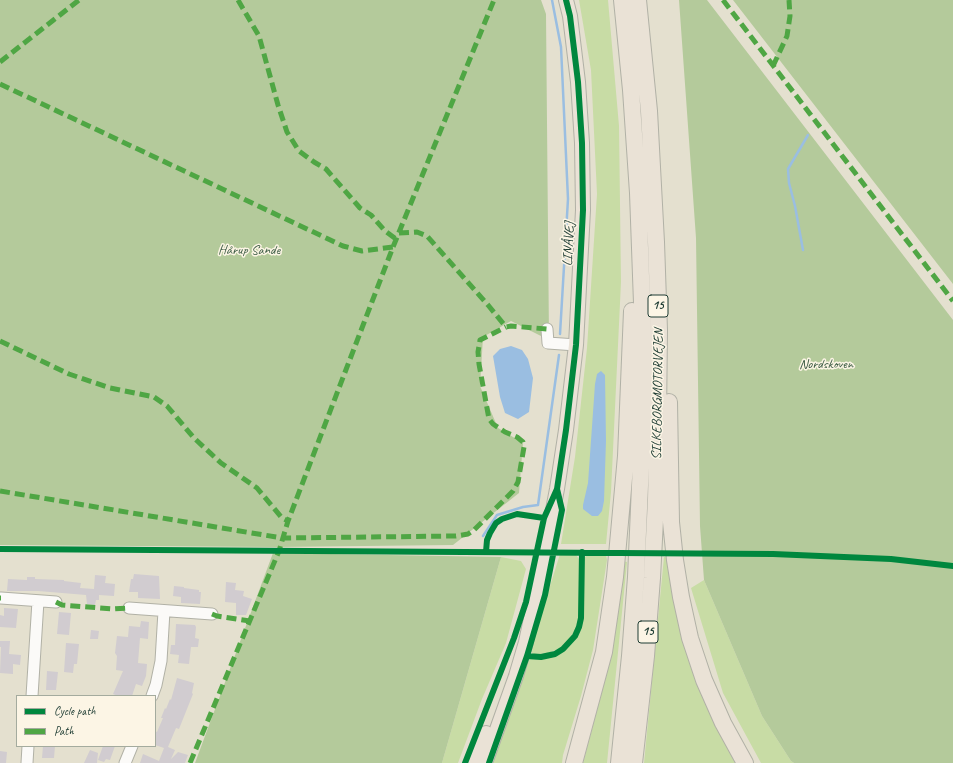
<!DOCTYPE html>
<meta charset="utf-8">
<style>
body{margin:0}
#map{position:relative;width:953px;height:763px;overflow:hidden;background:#e4e0cf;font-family:Caveat,sans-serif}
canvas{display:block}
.legend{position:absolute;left:16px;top:695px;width:140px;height:52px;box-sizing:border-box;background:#fcf5e5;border:1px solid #a4ab9e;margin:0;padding:5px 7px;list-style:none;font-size:12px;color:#1f3d34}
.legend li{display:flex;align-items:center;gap:8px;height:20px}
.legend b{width:20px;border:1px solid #a4ab9e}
</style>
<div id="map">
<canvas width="953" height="763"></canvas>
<ul class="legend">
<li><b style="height:5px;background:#00873e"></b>Cycle path</li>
<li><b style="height:5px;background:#4fa644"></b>Path</li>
</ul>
</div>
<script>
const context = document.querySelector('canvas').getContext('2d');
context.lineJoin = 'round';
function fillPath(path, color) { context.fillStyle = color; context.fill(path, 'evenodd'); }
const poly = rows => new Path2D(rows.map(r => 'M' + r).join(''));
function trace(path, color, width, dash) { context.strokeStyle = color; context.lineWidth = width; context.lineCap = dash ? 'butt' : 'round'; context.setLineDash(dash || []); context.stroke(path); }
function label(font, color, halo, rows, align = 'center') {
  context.font = font + ' Caveat,sans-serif'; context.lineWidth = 3; context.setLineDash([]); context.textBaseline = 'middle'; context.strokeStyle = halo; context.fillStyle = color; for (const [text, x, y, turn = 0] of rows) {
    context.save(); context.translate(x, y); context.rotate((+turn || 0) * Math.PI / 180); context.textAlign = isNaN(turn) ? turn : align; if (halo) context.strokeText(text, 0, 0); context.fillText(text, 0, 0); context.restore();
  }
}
fillPath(poly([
 [579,0,608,0,619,126,621,282,611,492,606,544,561,544,575,457,587,348,597,194,591,70],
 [560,554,576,555,579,559,579,615,577,627,573,634,567,643,561,648,548,653,533,655,530,650],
 [587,555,606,555,607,560,593,650,581,696,563,755,562,763,492,763,527,661,530,659,546,658,558,655,569,646,580,629,583,614,583,559],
 [501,557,521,561,526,569,506,643,482,699,458,763,442,763],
 [664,557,670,558,738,763,644,763],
 [622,561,627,562,607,763,583,763,605,680],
 [704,580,762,716,791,761,794,763,761,763,723,693,691,588]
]), '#c8dca5');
fillPath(poly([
 [0,0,541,0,546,14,549,340,511,321,483,337,480,386,498,428,523,443,519,493,453,545,276,547,0,545],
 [679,0,707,0,953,320,953,763,794,763,791,761,762,716,704,580,700,526,696,238],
 [733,0,953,0,953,284],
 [273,553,501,557,442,763,195,763]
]), '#b4ca9b');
fillPath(poly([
 [511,346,522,350,528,359,533,378,529,412,518,419,505,413,500,397,493,356,500,349],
 [601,371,605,375,606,441,604,501,602,511,598,516,592,516,583,509,583,505,588,483,595,384,597,374]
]), '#9abee1');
trace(poly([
 [552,0,561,47,568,199,560,334],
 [803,250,795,206,789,183,788,169,808,135],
 [483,536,497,515,523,507,538,505,559,355]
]), '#9abee1', 2.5);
fillPath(poly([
 [134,574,159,576,160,599,138,598,138,592,129,592,131,579,133,579],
 [95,575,106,576,105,583,115,584,114,596,99,595,99,600,96,600,95,605,87,604,86,595,38,591,7,591,8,579,27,580,27,577,35,577,35,579,64,580,64,581,81,583,80,588,94,589],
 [226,582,236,583,235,590,244,591,243,596,252,599,246,615,236,615,236,603,225,602],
 [174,586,184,587,184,588,199,590,199,592,201,592,200,604,181,603,181,597,173,596],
 [4,608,18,609,16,628,0,627,0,615,4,616],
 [59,612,71,613,69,635,57,634],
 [141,621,149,622,148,639,140,638,138,663,147,664,146,676,142,686,136,684,132,696,118,696,113,694,123,671,116,670,117,656,115,653,117,636,128,637,129,626,140,627],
 [176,624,195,625,196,627,195,638,199,639,198,647,191,647,189,664,178,663,179,655,170,654,171,645,175,645],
 [91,630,99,631,98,639,90,639],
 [0,641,10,641,9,654,21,655,20,665,13,664,13,674,0,673,1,647,0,647],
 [66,643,79,644,77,664,74,664,73,673,64,672],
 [47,671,58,672,56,690,46,690],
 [177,678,194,683,192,693,193,694,179,729,176,728,168,747,175,750,171,759,178,752,188,755,185,763,140,763,143,754,159,761,164,748,155,745,155,731,157,732,163,718,161,718,165,708,166,709,170,699,171,700],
 [43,746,55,746,54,758,42,758],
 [103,746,115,746,110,760,106,759,104,762,98,760],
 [90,750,98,753,97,763,84,763],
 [0,751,7,752,6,763,0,763]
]), '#d1ccd0');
const minor = poly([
 [547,329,548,343,576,345],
 [1,598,56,602],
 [129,608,212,614],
 [32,696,38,601],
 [152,696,156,685,161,661,164,611],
 [27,763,28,746],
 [125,763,132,746]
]);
const major = poly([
 [473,763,486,733],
 [485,763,516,676,526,642,543,562,557,489,566,430,576,345,583,210,582,143,578,82,570,16,566,0]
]);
const highway = poly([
 [669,402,671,522,675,560,681,597,690,638,704,680,723,723,745,763],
 [574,763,604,652,615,577,626,456,632,311],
 [619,763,630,656,636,577,643,417,643,331,638,193,631,90,622,0],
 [634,763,646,656,652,578,656,500,658,418,659,330,656,242,649,111,638,0]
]);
trace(minor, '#b1b1a6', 13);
trace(major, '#b1b1a6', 16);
trace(highway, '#b1b1a6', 18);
trace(minor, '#fbfaf8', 11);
trace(major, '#eae2d6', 14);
trace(highway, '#eae2d6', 16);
trace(poly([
 [238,0,259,36,278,105,287,132,299,151,314,162,326,169,360,208,371,215,385,231,396,239],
 [723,0,953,301],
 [0,62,79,0],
 [773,66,787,36,790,16,789,0],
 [0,84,343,246,362,251,393,247],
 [399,233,417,232,427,236,488,305,506,327,511,326,547,329],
 [0,341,69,374,110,388,154,397,167,406,194,438,221,463,257,488,282,518,288,521],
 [0,491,282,538,456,536,468,534,474,530,513,491,518,482,524,447,523,442,517,437,505,432,493,424,489,419,479,364,478,352,480,340,506,327],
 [0,598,1,598],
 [56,602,62,605,113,609,129,608],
 [212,614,217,616,250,621],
 [190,763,279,551,288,521,393,247,494,0]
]), '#4fa644', 5, [10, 5]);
trace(poly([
 [0,549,773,554,891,559,953,566],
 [486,552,487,540,490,533,496,523,502,519,517,514,544,518],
 [527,656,541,657,555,654,563,649,575,636,579,627,581,618,582,552],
 [465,763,514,638,526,602,544,518,557,489,566,430,576,345,583,210,582,143,578,82,570,16,566,0],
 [489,763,527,656,545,595,562,510,557,489]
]), '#00873e', 6);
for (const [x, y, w] of [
 [658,306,20],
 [648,632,20]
]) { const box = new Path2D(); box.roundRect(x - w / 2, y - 11, w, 22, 3); context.fillStyle = '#fcf5e5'; context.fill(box); trace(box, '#1f3d34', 1); }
label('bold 13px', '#1f3d34', null, [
 ["15",658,306],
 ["15",648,632]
]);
label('14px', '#1f3d34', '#fcf5e5', [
 ["LINÅVEJ",569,244,-87],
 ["SILKEBORGMOTORVEJEN",658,394,-89]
]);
label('14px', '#3c5c44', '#fcf5e5', [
 ["Hårup Sande",249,250],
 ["Nordskoven",826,364]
]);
</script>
